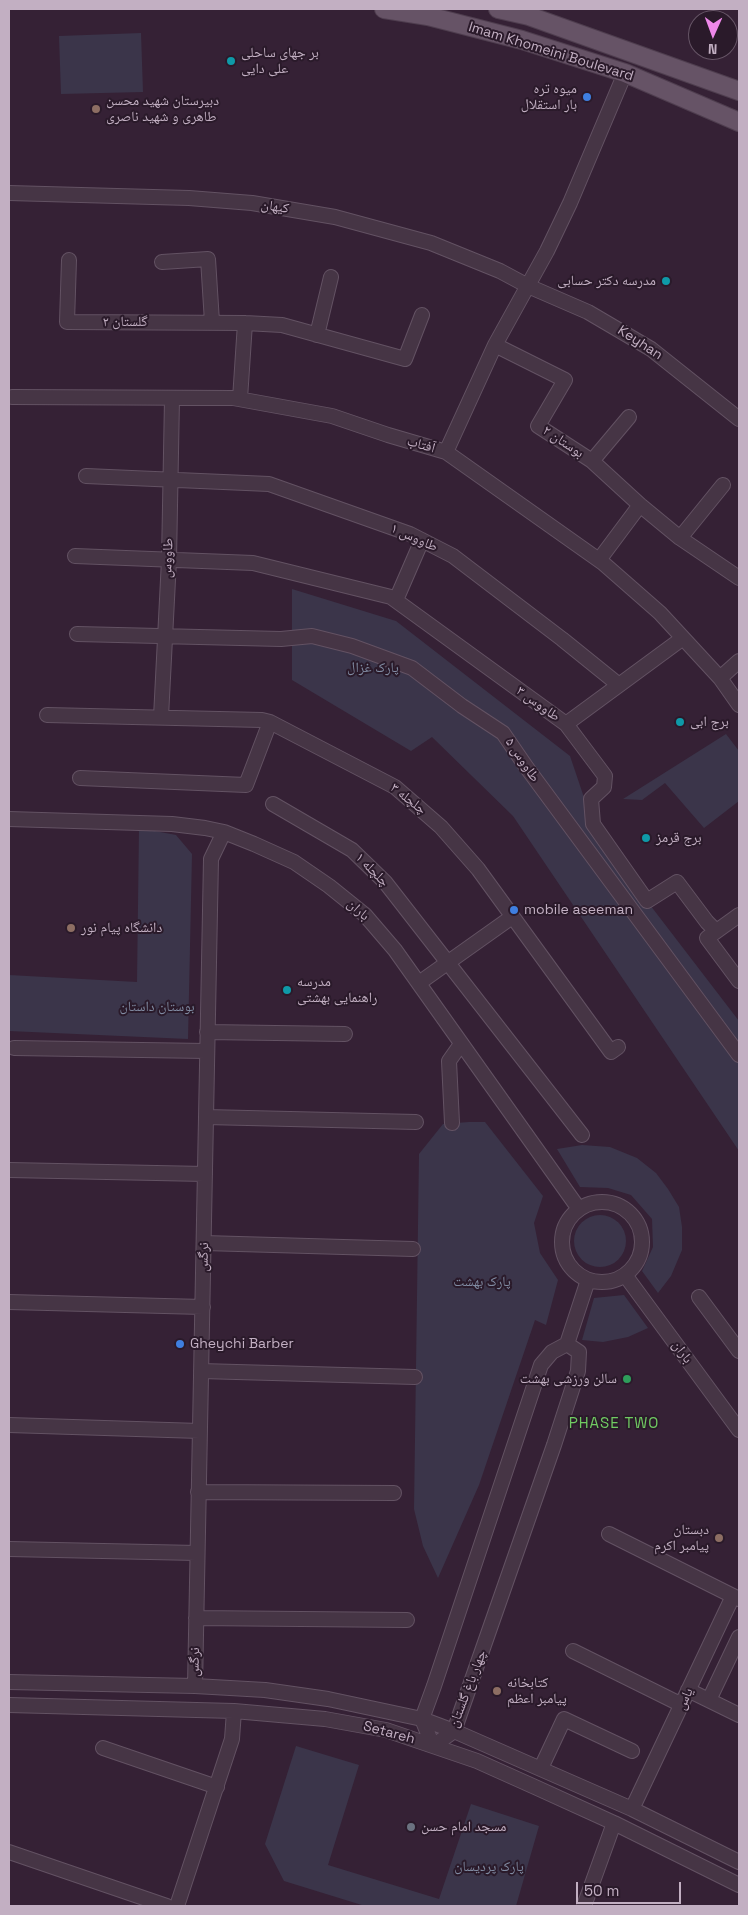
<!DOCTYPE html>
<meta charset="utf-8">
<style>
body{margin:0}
#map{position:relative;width:748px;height:1915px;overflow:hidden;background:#352135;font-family:"Space Grotesk",sans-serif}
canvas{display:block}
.frame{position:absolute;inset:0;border:10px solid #c2afc2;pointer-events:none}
.north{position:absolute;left:688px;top:10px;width:50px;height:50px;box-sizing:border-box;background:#2a1a2a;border:1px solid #675667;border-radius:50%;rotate:182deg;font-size:14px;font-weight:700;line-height:20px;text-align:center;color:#c2afc2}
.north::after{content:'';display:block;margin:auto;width:18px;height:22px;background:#ef88ea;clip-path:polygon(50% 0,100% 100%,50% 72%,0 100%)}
.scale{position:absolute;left:576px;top:1882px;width:105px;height:22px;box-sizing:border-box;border:2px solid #c2afc2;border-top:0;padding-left:6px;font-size:15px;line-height:18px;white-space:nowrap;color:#c2afc2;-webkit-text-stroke:4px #2a1a2a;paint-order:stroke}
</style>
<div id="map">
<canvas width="748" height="1915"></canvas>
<div class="frame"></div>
<div class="north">N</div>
<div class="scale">50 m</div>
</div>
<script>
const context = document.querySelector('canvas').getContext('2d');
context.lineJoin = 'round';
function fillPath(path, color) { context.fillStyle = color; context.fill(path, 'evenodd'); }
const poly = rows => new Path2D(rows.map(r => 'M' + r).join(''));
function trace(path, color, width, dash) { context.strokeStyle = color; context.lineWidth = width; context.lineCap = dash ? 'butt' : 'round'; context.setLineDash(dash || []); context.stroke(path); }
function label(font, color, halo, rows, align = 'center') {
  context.font = font + ' "Space Grotesk","Noto Naskh Arabic",sans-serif'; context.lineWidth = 4; context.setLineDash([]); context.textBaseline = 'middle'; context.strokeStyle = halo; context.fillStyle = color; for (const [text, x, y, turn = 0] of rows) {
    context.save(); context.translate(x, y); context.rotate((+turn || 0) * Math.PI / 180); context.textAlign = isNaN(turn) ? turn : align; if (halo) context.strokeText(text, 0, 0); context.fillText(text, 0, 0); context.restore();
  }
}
fillPath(poly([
 [141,33,143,92,61,94,59,36],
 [292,589,396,621,570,756,593,824,647,901,739,1021,739,1151,513,816,432,737,411,751,292,680],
 [726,734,739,751,739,801,704,828,665,783,642,800,623,799],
 [139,828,176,835,192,854,188,1039,9,1031,9,975,137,982],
 [469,1122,485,1122,543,1196,534,1223,540,1253,558,1280,546,1325,535,1320,479,1485,438,1578,423,1546,414,1509,419,1154,443,1124],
 [582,1145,610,1147,637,1158,656,1173,668,1189,679,1207,682,1227,682,1250,671,1276,658,1293,642,1271,653,1247,652,1219,631,1195,608,1188,580,1187,557,1149],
 '574 1241a26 26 0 1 1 52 0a26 26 0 1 1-52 0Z',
 [624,1295,648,1328,628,1337,603,1342,582,1340,594,1298],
 [296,1746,359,1765,328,1865,439,1899,471,1804,539,1826,516,1906,365,1906,284,1881,265,1844]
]), '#3b354a');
const minor = poly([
 [9,193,189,198,252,203,335,217,431,243,500,271,528,286,588,312,651,349,739,419],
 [69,260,67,322,245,323,282,325,405,359,422,315],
 [162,262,208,259,212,322],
 [317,335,331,277],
 [495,345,565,380,538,426,592,461,640,505,680,538,739,578],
 [12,397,233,398,332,416,388,435,446,452,603,563,660,613,720,678,739,705],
 [240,399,245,323],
 [446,452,495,345,547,251,570,203,625,73],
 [592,461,629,417],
 [86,476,269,484,410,534,453,556,562,639,619,685],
 [680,538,723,485],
 [75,556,253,563,391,597,566,724,605,776,604,787,591,799,593,824,647,901,677,882,707,922,715,930,713,932],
 [599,560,640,505],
 [396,600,422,540],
 [77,634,281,639,312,636,352,646,412,668,462,706,503,733,527,768,739,1055],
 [720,678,739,661],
 [47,715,262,720,270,722,395,787,441,827,478,869,611,1052,618,1047],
 [161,717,169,560,172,399],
 [566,724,683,638],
 [80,778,246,785,270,722],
 [273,804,352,850,385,882,582,1135],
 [9,819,172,824,205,828,224,832,254,844,294,862,329,886,365,915,395,950,579,1209],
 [739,915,707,938,739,981],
 [419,983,512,917],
 [207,1032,345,1034],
 [14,1048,206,1051],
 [206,1117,416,1122],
 [452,1123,449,1061,461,1044],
 [9,1170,205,1174],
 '562 1242a40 40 0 1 1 80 0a40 40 0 1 1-80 0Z',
 [204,1243,413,1249],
 [625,1275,739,1430],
 [699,1297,739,1351],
 [9,1302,203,1307],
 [567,1344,552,1352,541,1365,434,1686,422,1719,433,1746,454,1731,554,1445,578,1371,579,1352,567,1344,588,1280],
 [201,1371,415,1377],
 [9,1425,200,1431],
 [198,1492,394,1493],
 [609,1534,733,1596],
 [9,1549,197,1553],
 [196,1618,407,1620],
 [573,1651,682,1705],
 [9,1682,195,1686,265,1690,328,1699,422,1719,454,1731,632,1809,739,1862],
 [195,1686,211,859,224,832],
 [688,1690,739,1715],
 [709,1700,739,1637],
 [9,1705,234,1711,325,1719,386,1730,477,1761,535,1787,614,1823,739,1885],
 [103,1748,217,1787],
 [541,1768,564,1719,632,1751],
 [632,1809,733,1596,739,1599],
 [9,1852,167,1906],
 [177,1906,232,1739,234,1711],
 [584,1906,614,1823]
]);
const major = poly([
 [384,9,428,16,522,40,625,73,739,122],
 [498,9,529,16,739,91]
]);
trace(minor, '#635263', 16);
trace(major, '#4f3e4f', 20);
trace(minor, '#463545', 14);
trace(major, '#665366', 18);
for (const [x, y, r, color] of [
 [231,61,5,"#0f9aa8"],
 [587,97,5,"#3f7fe0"],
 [96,109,5,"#8d6e63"],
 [666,281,5,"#0f9aa8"],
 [680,722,5,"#0f9aa8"],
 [646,838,5,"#0f9aa8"],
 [514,910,5,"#3f7fe0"],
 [71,928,5,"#8d6e63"],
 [287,990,5,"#0f9aa8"],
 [180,1344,5,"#3f7fe0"],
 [627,1379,5,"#2e9e5b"],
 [719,1538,5,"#8d6e63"],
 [497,1691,5,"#8d6e63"],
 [411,1827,5,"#6b7280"]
]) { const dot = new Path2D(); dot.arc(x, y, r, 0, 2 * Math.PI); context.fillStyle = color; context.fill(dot); trace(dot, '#2a1a2a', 2); }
label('14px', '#c2afc2', '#2a1a2a', [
 ["Imam Khomeini Boulevard",551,52,17],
 ["کیهان",275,207,9],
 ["گلستان ۲",125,322],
 ["Keyhan",640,343,33],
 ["بوستان ۲",563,442,34],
 ["آفتاب",421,445,16],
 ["طاووس ۱",414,538,24],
 ["طاووس",168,558,-88],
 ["طاووس ۳",538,704,36],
 ["طاووس ۵",522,760,56],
 ["چلچله ۳",408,799,38],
 ["چلچله ۱",372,870,45],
 ["باران",358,910,42],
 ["نرگس",204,1257,-89],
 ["باران",682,1352,54],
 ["نرگس",195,1662,-89],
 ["چهار باغ گلستان",468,1689,-69],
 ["یاس",685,1699,-66],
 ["Setareh",389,1733,15]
]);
label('14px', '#c2afc2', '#2a1a2a', [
 ["بر جهای ساحلی",241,53],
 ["علی دایی",241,69],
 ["میوه تره",577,89,"right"],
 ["بار استقلال",577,105,"right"],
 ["دبیرستان شهید محسن",106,101],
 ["طاهری و شهید ناصری",106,117],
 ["مدرسه دکتر حسابی",656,281,"right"],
 ["برج ابی",690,722],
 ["برج قرمز",656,838],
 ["mobile aseeman",524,910],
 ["دانشگاه پیام نور",81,928],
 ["مدرسه",297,982],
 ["راهنمایی بهشتی",297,998],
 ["Gheychi Barber",190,1344],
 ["سالن ورزشی بهشت",617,1379,"right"],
 ["دبستان",709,1530,"right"],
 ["پیامبر اکرم",709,1546,"right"],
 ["کتابخانه",507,1683],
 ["پیامبر اعظم",507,1699],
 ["مسجد امام حسن",421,1827]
], 'left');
label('14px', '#808ba2', '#2a1a2a', [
 ["پارک غزال",373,668],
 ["بوستان داستان",157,1007],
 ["پارک بهشت",482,1282],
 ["پارک پردیسان",489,1867]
]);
context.letterSpacing = '1px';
label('15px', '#70ca62', '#2a1a2a', [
 ["PHASE TWO",614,1424]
]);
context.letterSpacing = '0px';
</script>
